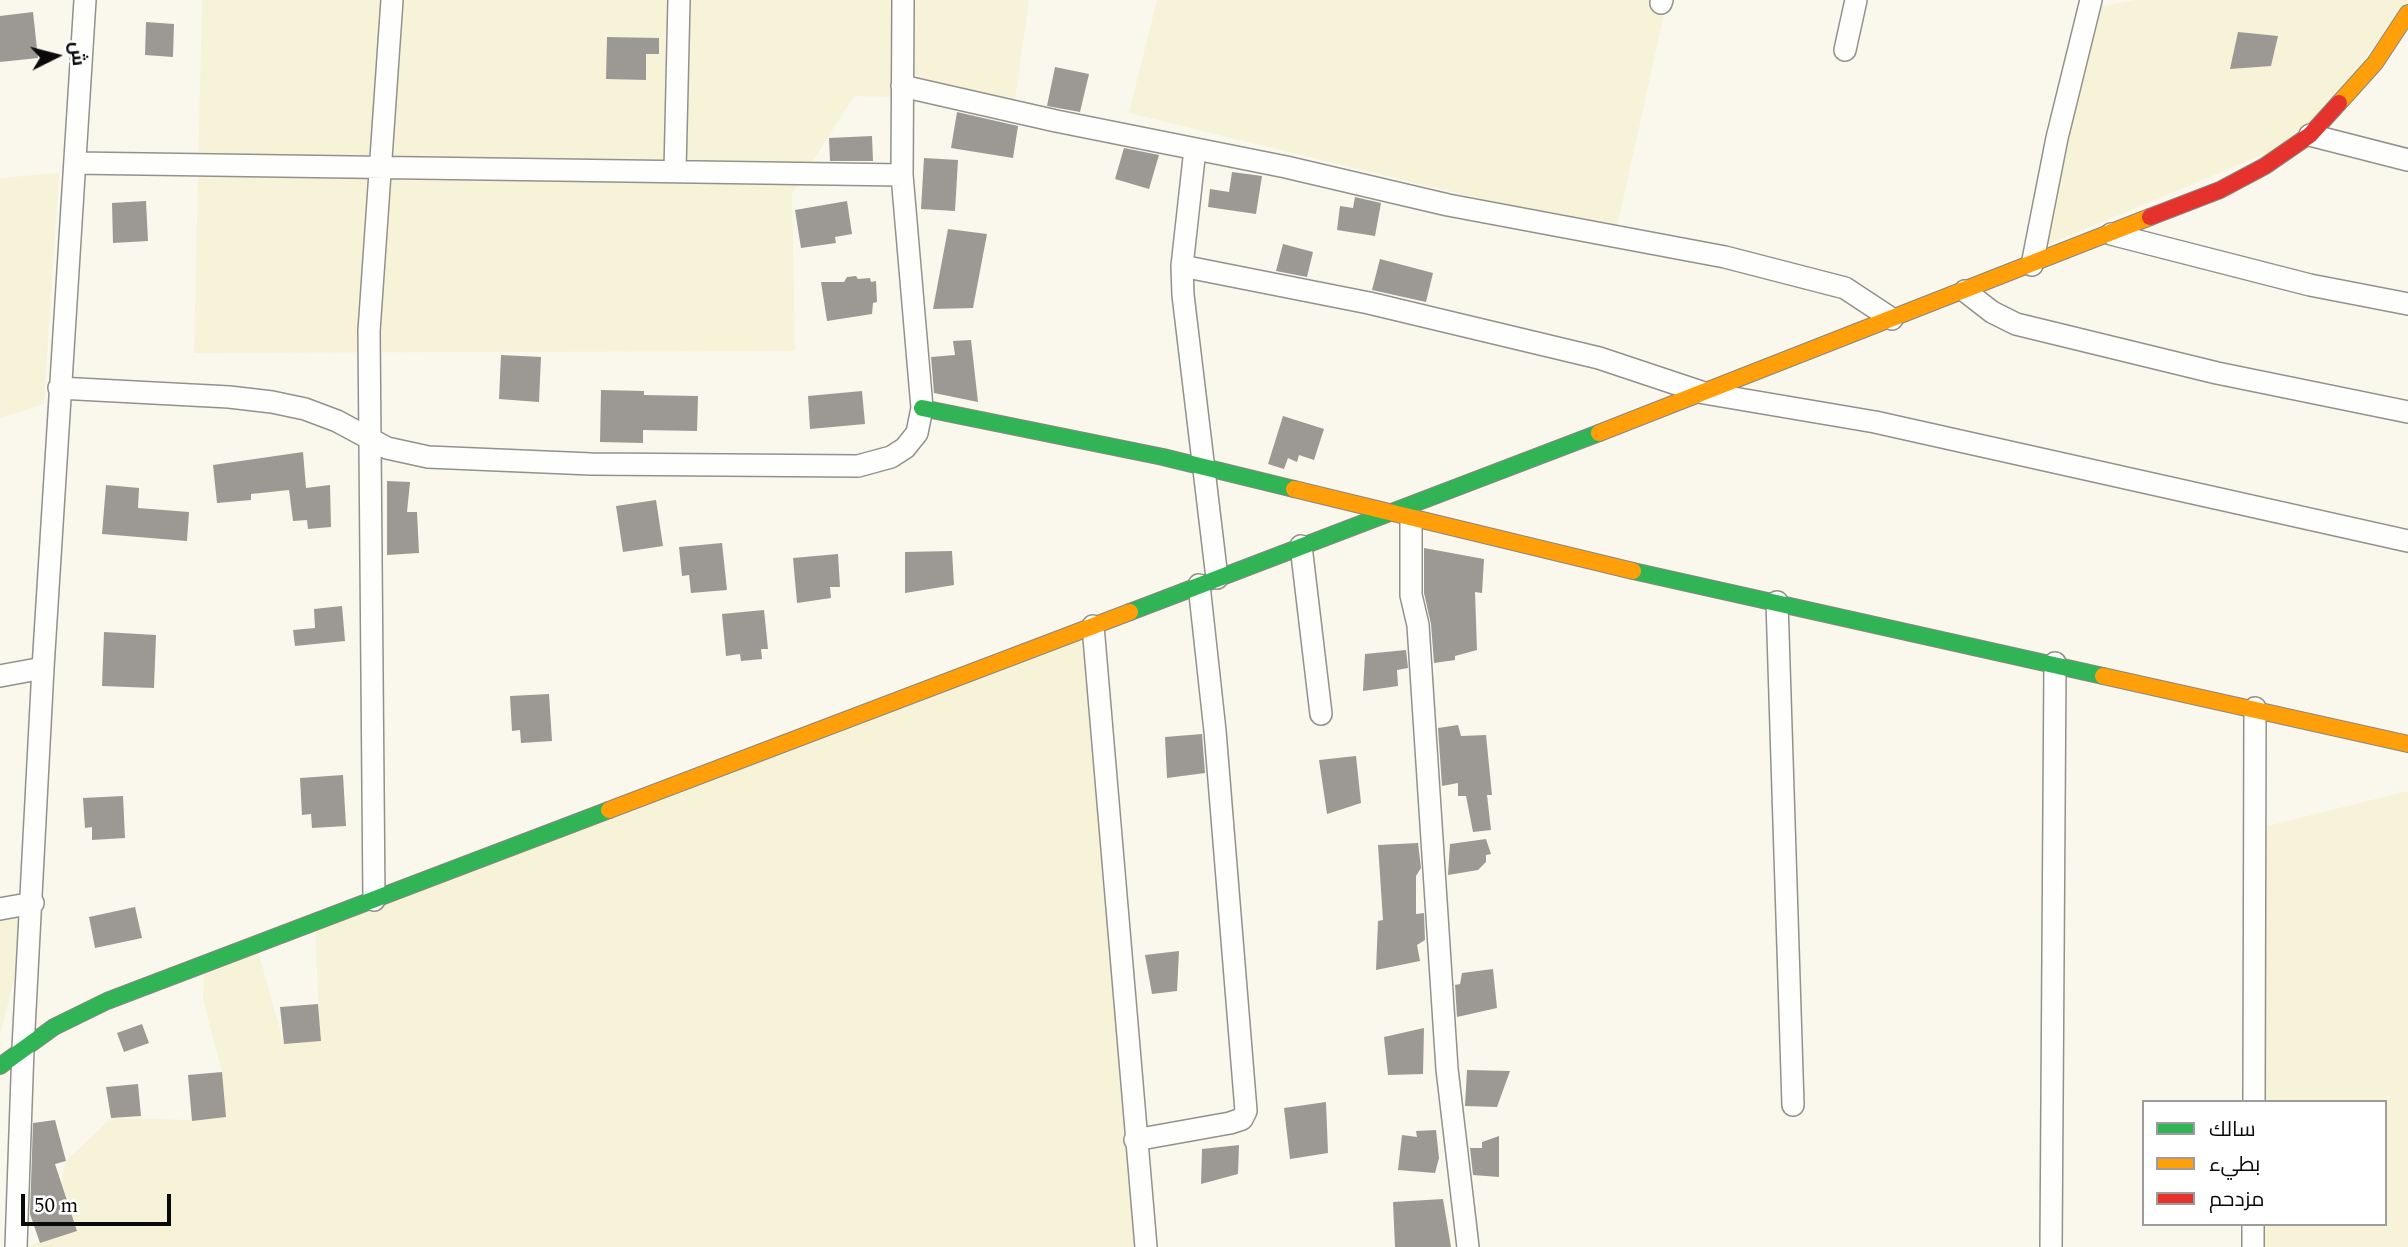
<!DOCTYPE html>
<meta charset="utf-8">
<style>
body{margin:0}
#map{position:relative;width:2408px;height:1247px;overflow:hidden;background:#faf7ed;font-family:Spectral,Cairo,serif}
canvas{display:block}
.legend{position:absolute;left:2142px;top:1100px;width:245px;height:126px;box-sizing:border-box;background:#fff;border:2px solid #9d9d9d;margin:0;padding:9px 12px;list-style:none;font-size:21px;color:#0a0a0a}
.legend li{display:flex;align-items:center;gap:14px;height:35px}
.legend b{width:35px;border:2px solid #9d9d9d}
.north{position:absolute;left:21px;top:21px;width:70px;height:70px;-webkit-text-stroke:5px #fff;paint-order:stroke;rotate:84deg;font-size:19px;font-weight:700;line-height:28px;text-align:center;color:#0a0a0a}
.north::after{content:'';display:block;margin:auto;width:24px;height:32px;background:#0a0a0a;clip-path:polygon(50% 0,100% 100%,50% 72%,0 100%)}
.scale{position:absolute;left:21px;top:1194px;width:150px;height:32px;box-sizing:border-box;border:4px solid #0a0a0a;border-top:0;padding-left:9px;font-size:21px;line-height:24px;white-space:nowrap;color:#0a0a0a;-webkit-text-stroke:5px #fff;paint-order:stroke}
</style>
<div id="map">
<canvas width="2408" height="1247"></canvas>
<ul class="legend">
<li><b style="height:9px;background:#30b455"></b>سالك</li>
<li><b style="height:9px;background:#ff9f0a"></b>بطيء</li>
<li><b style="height:9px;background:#e5322d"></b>مزدحم</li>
</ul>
<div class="north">ش</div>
<div class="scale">50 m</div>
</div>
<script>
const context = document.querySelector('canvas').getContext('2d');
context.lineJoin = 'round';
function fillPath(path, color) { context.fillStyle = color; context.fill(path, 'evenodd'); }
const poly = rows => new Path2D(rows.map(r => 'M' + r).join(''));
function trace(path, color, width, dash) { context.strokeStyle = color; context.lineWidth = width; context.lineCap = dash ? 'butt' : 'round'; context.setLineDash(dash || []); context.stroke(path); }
fillPath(poly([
 [202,0,1029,0,1015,100,854,96,792,194,795,351,194,353],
 [1157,0,1667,0,1616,232,1129,113],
 [2135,0,2408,0,2310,135,2035,250,2098,7],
 [59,173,44,404,0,418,0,178],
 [1093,626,1141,1247,24,1247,77,1231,61,1183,66,1161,111,1118,192,1120,222,1072,203,999,204,964,256,944,284,1044,320,1041,315,922],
 [2408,791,2408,1247,2254,1247,2255,1224,2385,1224,2385,1102,2259,1102,2267,826],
 [33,903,0,1036,0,909]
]), '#f7f3d9');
fillPath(poly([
 [33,12,38,58,0,62,0,16],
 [146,22,174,24,173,57,145,55],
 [2238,32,2278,36,2271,66,2230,69],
 [607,37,659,38,659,54,646,54,646,80,606,79],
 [1055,67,1089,74,1080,112,1047,106],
 [957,112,1018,126,1013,158,951,148],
 [872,136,873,161,830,161,829,138],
 [1124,148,1159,155,1149,189,1115,179],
 [924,158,958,160,955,211,921,209],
 [1232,172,1262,176,1256,214,1208,207,1210,189,1229,192],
 [1355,197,1381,203,1375,236,1337,230,1340,206,1353,208],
 [146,201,148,241,113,243,112,203],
 [847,201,852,234,835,237,836,243,801,248,795,210],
 [948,229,987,234,973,308,933,309],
 [1283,244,1313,252,1307,277,1276,271],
 [1380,259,1433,273,1426,302,1372,290],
 [856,276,858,279,870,278,871,282,876,281,877,302,873,303,872,314,827,321,821,282,844,282,847,277],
 [971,340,978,402,934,393,931,357,955,355,953,341],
 [501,355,541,357,539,402,499,399],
 [601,390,644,391,644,395,698,396,697,431,643,430,643,443,600,442],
 [862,391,865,424,810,429,808,396],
 [1283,416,1324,429,1314,460,1299,455,1297,462,1288,458,1284,469,1268,464],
 [303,452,306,488,330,485,331,527,308,529,307,520,293,521,289,490,251,494,251,500,217,503,213,465],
 [387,481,410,482,407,512,417,512,419,553,387,555],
 [106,485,139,488,138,508,189,512,187,541,102,534],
 [656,500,663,546,623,552,616,506],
 [722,543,727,590,691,593,689,575,682,576,679,547],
 [1424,548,1484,559,1482,593,1475,592,1477,650,1455,656,1455,660,1434,663,1431,624,1424,593],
 [952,551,954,585,905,593,905,552],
 [838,554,840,587,830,587,831,598,797,603,793,558],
 [342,606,345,641,295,646,293,630,315,628,314,609],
 [764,610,768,649,761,649,762,659,741,661,740,654,726,656,722,614],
 [104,632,156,635,154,688,102,686],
 [1406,650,1408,668,1397,670,1398,686,1363,691,1365,654],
 [549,694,552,741,521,743,520,730,512,731,510,696],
 [1458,725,1461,736,1486,735,1492,795,1487,795,1491,830,1473,832,1466,796,1458,796,1458,783,1442,786,1438,728],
 [1202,734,1205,773,1167,778,1165,737],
 [1356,756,1361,803,1327,814,1319,760],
 [343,775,346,826,312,828,311,814,302,815,300,778],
 [123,796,125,838,92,840,92,827,85,828,83,798],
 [1486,839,1491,854,1486,855,1486,862,1478,870,1448,875,1450,844],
 [1418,843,1421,868,1416,876,1416,914,1424,913,1425,940,1417,945,1420,961,1376,970,1378,921,1383,920,1378,845],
 [135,907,142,938,95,948,89,917],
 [1179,951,1177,991,1152,994,1145,955],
 [1493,969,1497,1008,1457,1017,1455,985,1460,984,1462,973],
 [318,1004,321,1041,284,1044,280,1007],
 [142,1024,149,1043,124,1052,117,1033],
 [1424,1028,1423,1074,1388,1075,1384,1037],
 [1467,1070,1510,1071,1497,1107,1465,1106],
 [222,1072,226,1117,192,1121,188,1075],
 [138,1084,141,1116,111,1118,106,1087],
 [1326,1102,1328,1153,1290,1159,1284,1108],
 [55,1120,66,1161,55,1164,77,1231,40,1243,30,1214,33,1123],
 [1436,1130,1439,1158,1435,1173,1398,1170,1402,1135,1417,1137,1416,1131],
 [1499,1136,1499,1177,1473,1175,1470,1148,1482,1148,1482,1142],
 [1239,1145,1238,1174,1201,1184,1202,1149],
 [1443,1199,1451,1247,1395,1247,1393,1202]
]), '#9c9994');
const street = poly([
 [1661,3,1662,0],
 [1845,50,1856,0],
 [902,86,1056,121,1286,167,1448,205,1725,257,1845,288,1892,319],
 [2310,135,2408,160],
 [1195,149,1182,266,1183,295,1217,578],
 [75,163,902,175],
 [675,171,679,0],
 [2111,234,2310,285,2408,304],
 [2032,265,2057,138,2091,0],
 [1182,266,1369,303,1599,358,1704,393,1875,422,2408,541],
 [1965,291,1992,312,2016,324,2217,373,2408,412],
 [59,388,229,397,272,402,305,409,337,421,387,448,428,457,591,464,858,466,891,457,905,448,917,433,922,408,902,175,903,0],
 [1411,518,1411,595,1418,625,1447,1069,1468,1247],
 [1301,546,1321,714],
 [1777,602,1793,1105],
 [1093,626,1146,1247],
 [0,676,43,668],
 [374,900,369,331,392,0],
 [0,909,33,903],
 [2254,1102,2255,708],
 [1135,1140,1230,1123,1242,1119,1246,1111,1215,731,1199,585],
 [16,1247,23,1048,43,668,85,0],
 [2051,1247,2055,663],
 [2253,1247,2253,1224]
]);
const fast = poly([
 [922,408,1163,457,1294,489],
 [1633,571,2103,676],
 [1130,612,1599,433],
 [0,1066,54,1027,107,1001,609,810]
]);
const slow = poly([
 [2339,103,2375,63,2408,13],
 [1599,433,2150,217],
 [1294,489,1633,571],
 [2103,676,2408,744],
 [609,810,1130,612]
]);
const jam = poly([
 [2150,217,2220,190,2265,166,2310,135,2339,103]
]);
trace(street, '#92918c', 24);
trace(fast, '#898783', 18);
trace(slow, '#898783', 18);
trace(jam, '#898783', 18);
trace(street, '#fefefc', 21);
trace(fast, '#30b455', 16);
trace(slow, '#ff9f0a', 16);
trace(jam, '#e5322d', 16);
</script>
